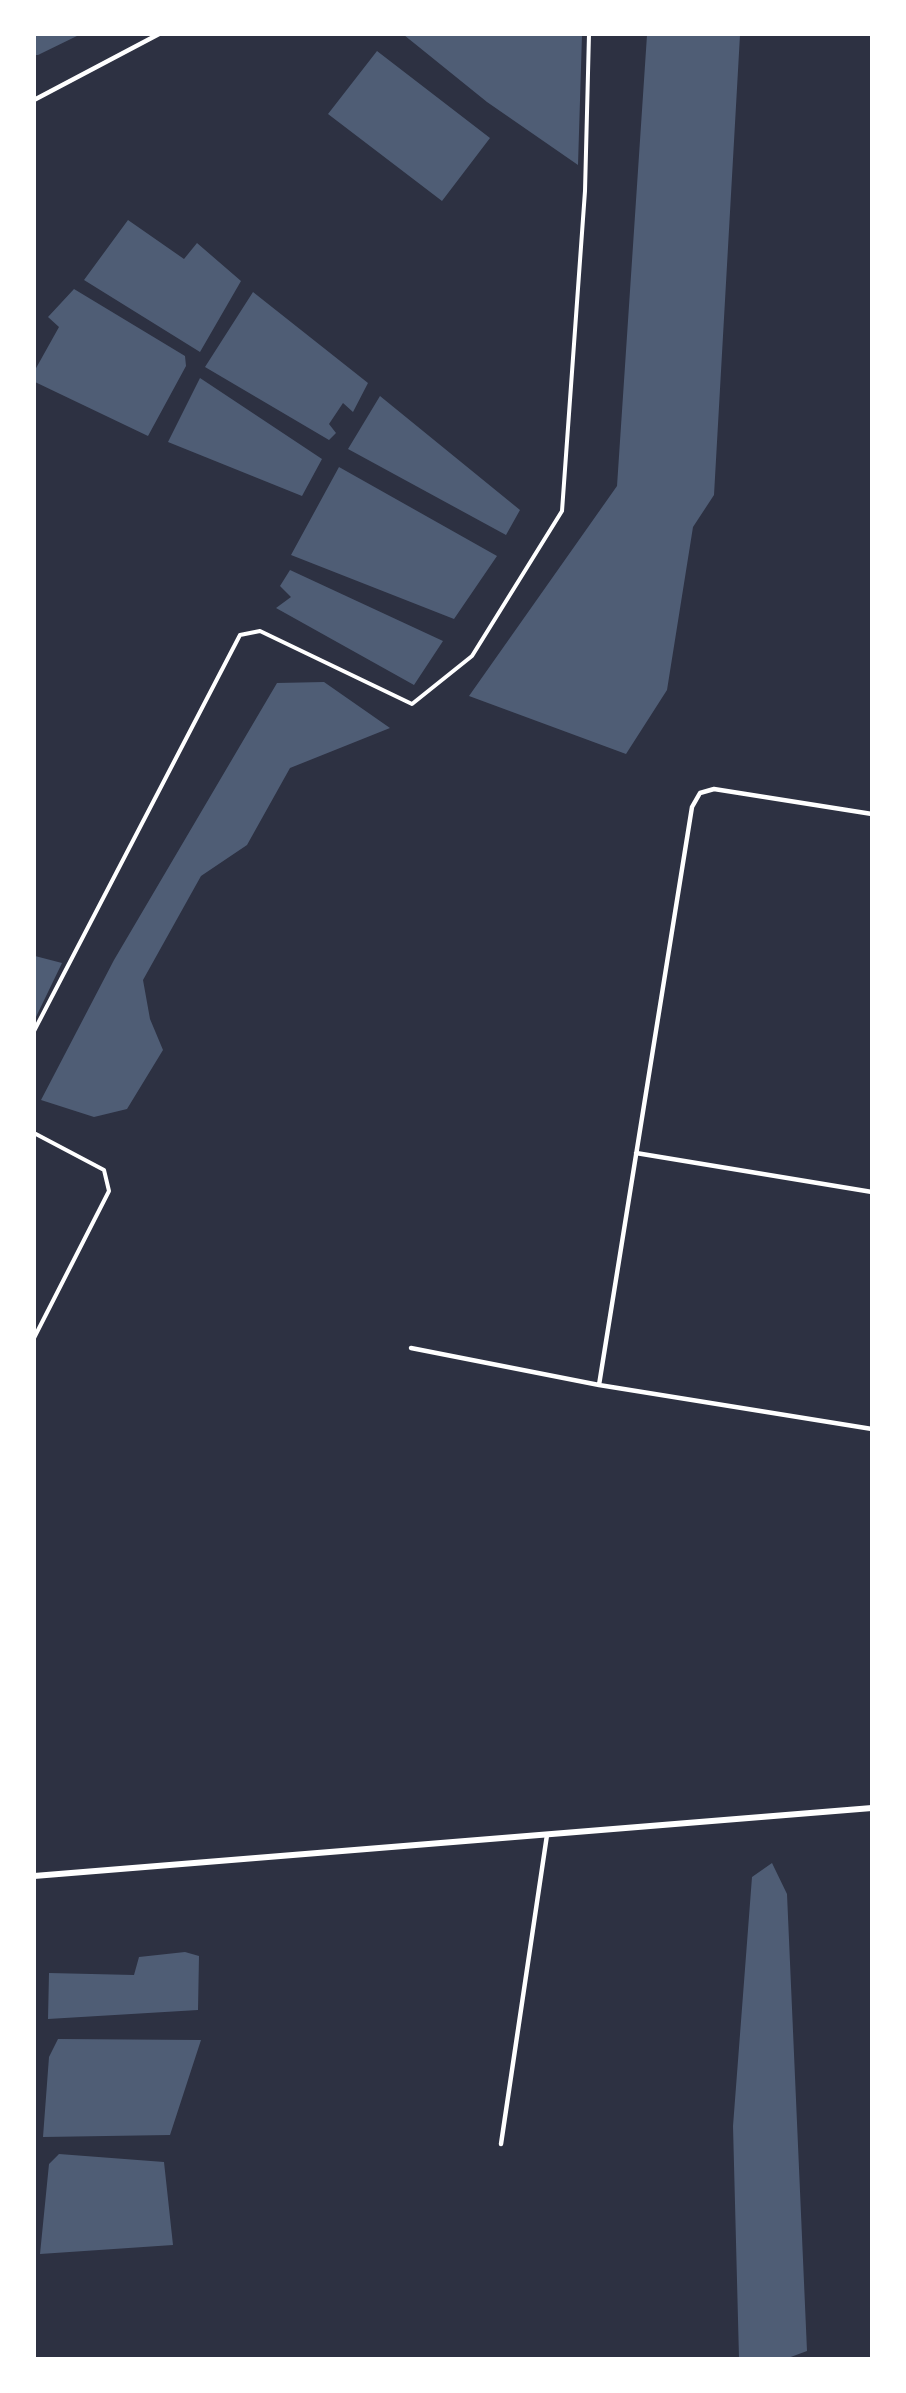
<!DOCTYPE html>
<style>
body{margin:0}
#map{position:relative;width:906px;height:2393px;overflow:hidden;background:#2d3142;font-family:"Nunito Sans",sans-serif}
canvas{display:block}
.frame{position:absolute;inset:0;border:36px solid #fff;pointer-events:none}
</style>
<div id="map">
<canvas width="906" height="2393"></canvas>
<div class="frame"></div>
</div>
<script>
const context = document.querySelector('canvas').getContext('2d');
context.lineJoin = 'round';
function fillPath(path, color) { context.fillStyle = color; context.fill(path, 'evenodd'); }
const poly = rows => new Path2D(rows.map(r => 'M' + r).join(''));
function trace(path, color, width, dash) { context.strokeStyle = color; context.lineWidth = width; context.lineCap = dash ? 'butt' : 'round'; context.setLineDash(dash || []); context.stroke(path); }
fillPath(poly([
 [34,35,35,34,79,35,38,55,35,55],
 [404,35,582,35,578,165,487,102],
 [647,35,740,35,714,495,693,527,667,690,626,754,469,696,617,486],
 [377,51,490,138,442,201,328,114],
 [128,220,184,259,197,243,241,281,200,352,84,280],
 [74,289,185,356,186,366,148,436,35,382,35,370,59,327,48,317],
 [253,292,368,383,353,412,343,403,329,424,336,433,329,440,205,367],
 [200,378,322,459,302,496,168,442],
 [380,396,520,510,506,535,348,449],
 [339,467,497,556,454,619,291,555],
 [290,570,443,641,414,685,276,608,291,597,280,586],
 [324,682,390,728,290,768,247,845,201,876,143,980,150,1019,163,1050,127,1109,94,1117,41,1100,114,960,277,683],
 [35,956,62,963,35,1019,34,956],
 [772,1863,787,1894,807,2351,788,2358,739,2358,733,2126,752,1877],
 [185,1952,199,1956,198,2010,48,2019,49,1973,134,1975,139,1957],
 [58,2039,201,2040,170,2135,43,2137,49,2057],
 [59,2154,164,2162,173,2245,40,2254,49,2164]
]), '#4f5d75');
trace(poly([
 [34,1031,240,635,260,631,412,704,472,656,562,511,585,191,589,34],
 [34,1133,104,1170,109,1191,34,1338]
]), '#fff', 4);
trace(poly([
 [34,100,159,34],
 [636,1153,872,1192],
 [411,1348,599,1385,872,1429],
 [599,1385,692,807,700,793,714,789,872,814],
 [501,2144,547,1835]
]), '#fff', 4.5);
trace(poly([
 [34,1876,872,1808]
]), '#fff', 6);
</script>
